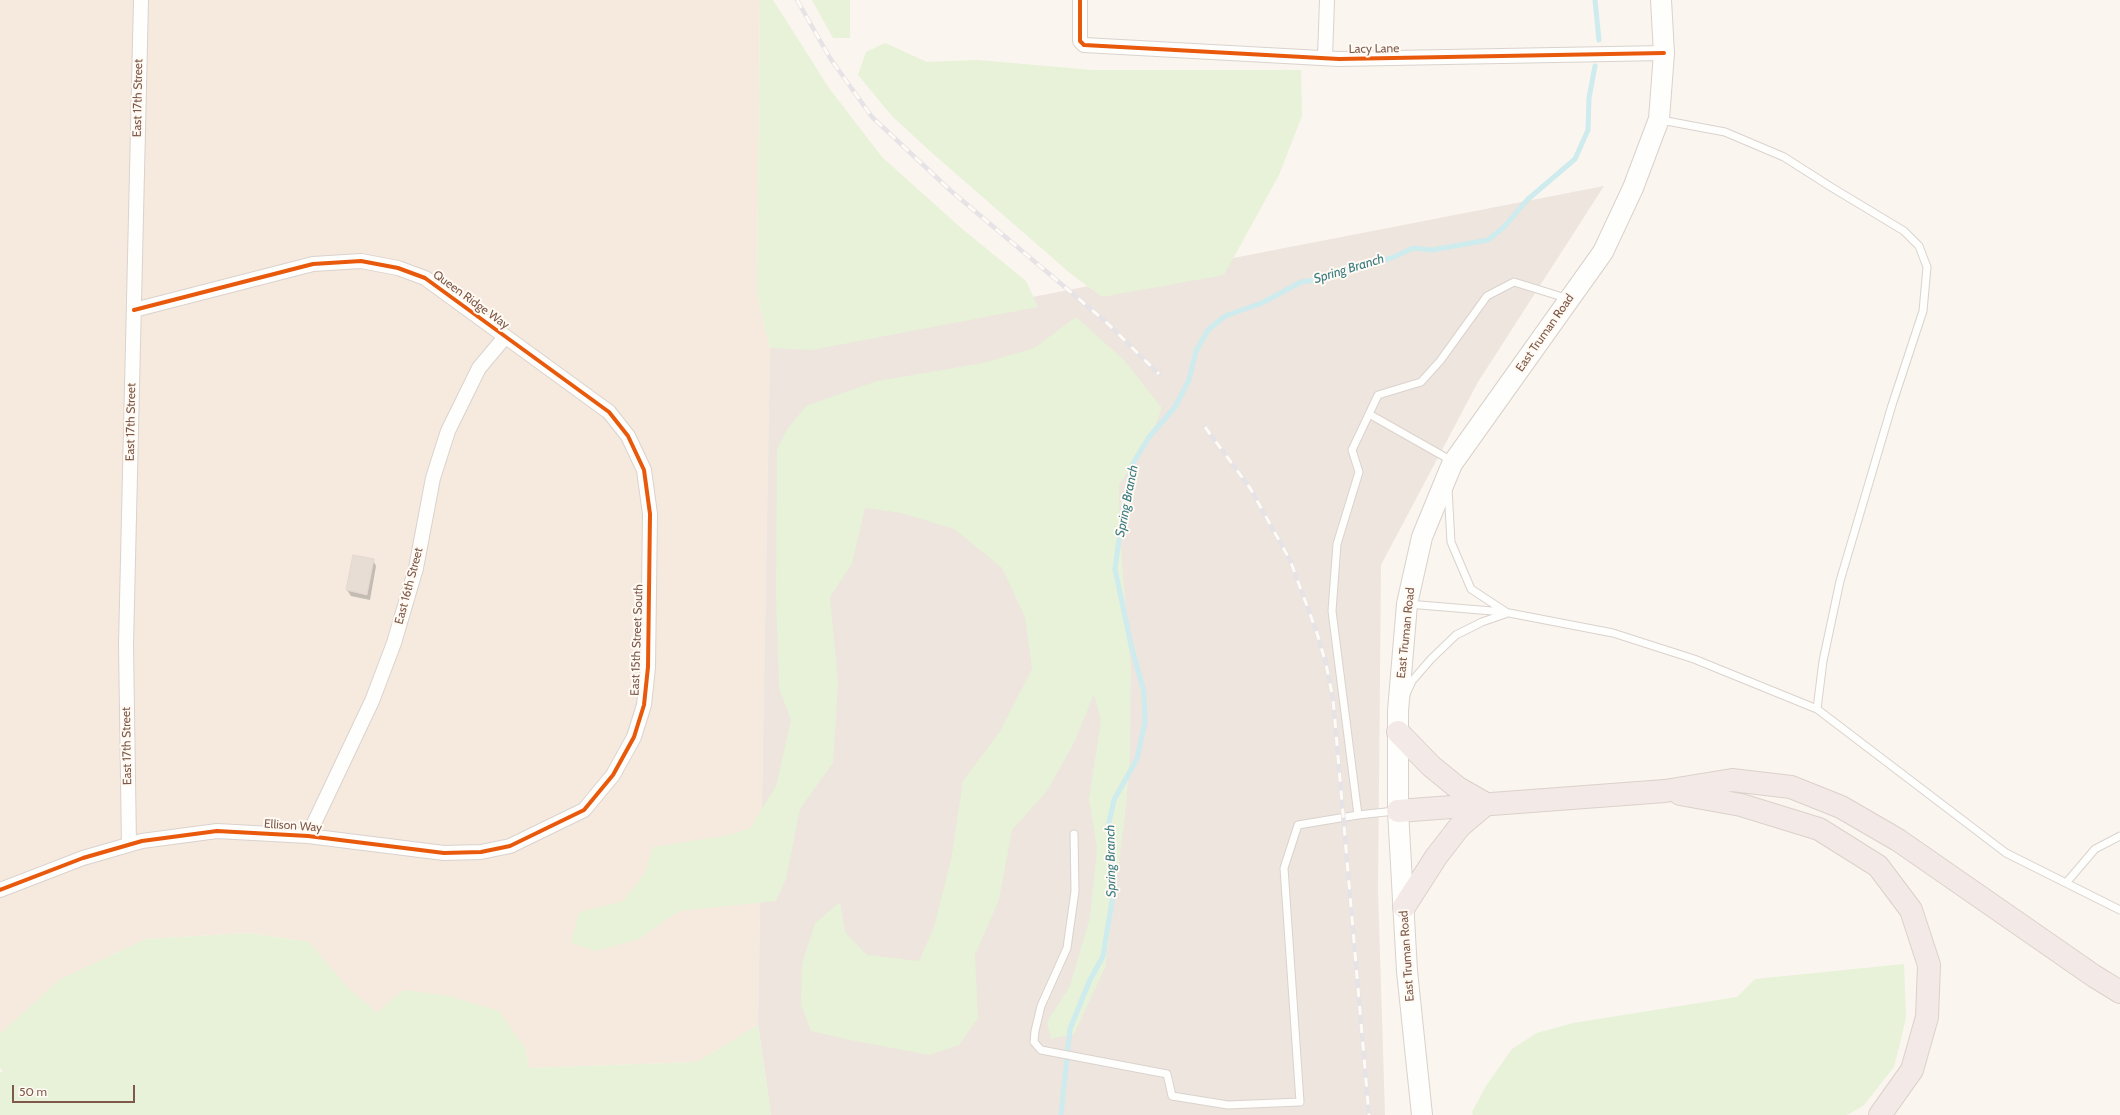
<!DOCTYPE html>
<style>
body{margin:0}
#map{position:relative;width:2120px;height:1115px;overflow:hidden;background:#faf5ef;font-family:Cabin,sans-serif}
canvas{display:block}
.scale{position:absolute;left:12px;top:1085px;width:123px;height:18px;box-sizing:border-box;border:2px solid #7e5949;border-top:0;padding-left:5px;font-size:12px;line-height:14px;white-space:nowrap;color:#7e5949;-webkit-text-stroke:3px #fffaf3;paint-order:stroke}
</style>
<div id="map">
<canvas width="2120" height="1115"></canvas>
<div class="scale">50 m</div>
</div>
<script>
const context = document.querySelector('canvas').getContext('2d');
context.lineJoin = 'round';
function fillPath(path, color) { context.fillStyle = color; context.fill(path, 'evenodd'); }
const poly = rows => new Path2D(rows.map(r => 'M' + r).join(''));
function trace(path, color, width, dash) { context.strokeStyle = color; context.lineWidth = width; context.lineCap = dash ? 'butt' : 'round'; context.setLineDash(dash || []); context.stroke(path); }
function label(font, color, halo, rows, align = 'center') {
  context.font = font + ' Cabin,sans-serif'; context.lineWidth = 4; context.setLineDash([]); context.textBaseline = 'middle'; context.strokeStyle = halo; context.fillStyle = color; for (const [text, x, y, turn = 0] of rows) {
    context.save(); context.translate(x, y); context.rotate((+turn || 0) * Math.PI / 180); context.textAlign = isNaN(turn) ? turn : align; if (halo) context.strokeText(text, 0, 0); context.fillText(text, 0, 0); context.restore();
  }
}
fillPath(poly([
 [0,0,760,0,757,294,770,348,758,1025,697,1062,529,1068,525,1048,377,1013,346,986,309,942,249,933,146,939,59,980,0,1034]
]), '#f6eadf');
fillPath(poly([
 [1604,186,1478,382,1381,565,1378,891,1385,1115,771,1115,758,1025,770,348]
]), '#ede5de');
fillPath(poly([
 [760,0,773,0,829,88,882,157,960,227,1026,281,1038,307,812,350,770,348,757,294],
 [812,0,850,0,850,38,833,38],
 [885,43,927,62,978,60,1092,70,1301,70,1302,116,1279,175,1224,275,1102,297,1071,274,931,152,892,116,858,75,866,52],
 [1076,317,1124,360,1162,408,1151,437,1119,485,1120,538,1131,669,1130,759,1125,816,1105,968,1074,1034,1051,1039,1047,1022,1070,986,1090,917,1097,848,1089,799,1101,721,1094,694,1074,743,1047,791,1012,830,999,900,975,955,978,1018,959,1045,929,1055,850,1040,811,1031,801,1005,802,964,815,923,840,902,845,932,867,955,919,961,934,927,951,860,963,781,1000,731,1032,669,1025,617,1002,568,954,529,901,513,865,508,852,564,830,597,838,682,833,763,800,809,786,879,776,901,679,911,639,939,596,951,571,943,579,912,623,901,645,873,653,847,730,835,750,828,776,786,791,720,779,688,776,596,777,449,788,428,806,406,877,381,983,363,1034,348],
 [249,933,309,942,346,986,377,1013,403,990,449,996,499,1011,525,1048,529,1068,697,1062,758,1025,771,1115,0,1115,0,1072,3,1072,0,1068,0,1034,59,980,146,939],
 [1904,964,1906,1018,1894,1067,1863,1106,1847,1115,1473,1115,1472,1112,1486,1086,1512,1049,1537,1033,1573,1023,1737,997,1755,979]
]), '#e7f2d8');
fillPath(poly([
 [373,560,376,566,370,600,351,596,347,590]
]), '#0003');
trace(poly([
 [1595,0,1599,40],
 [1061,1115,1070,1029,1089,982,1103,956,1113,895,1113,857,1109,822,1114,800,1137,759,1145,722,1144,692,1131,645,1115,569,1124,504,1132,465,1149,437,1175,407,1189,380,1196,351,1208,330,1225,316,1262,303,1301,282,1324,279,1394,257,1413,248,1432,250,1488,240,1504,227,1527,200,1575,159,1588,130,1589,98,1595,66]
]), '#ceebed', 5);
const building = poly([
 [353,555,374,559,367,595,346,590,353,555]
]);
fillPath(building, '#e7ddd5');
trace(building, '#e4d8d0', 1);
const lane = poly([
 [1661,120,1725,132,1784,157,1831,187,1904,231,1919,246,1927,267,1923,311,1892,405,1840,581,1823,661,1817,709],
 [1369,414,1452,461],
 [1448,489,1451,542,1471,589,1506,612],
 [1408,604,1504,612,1613,633,1694,659,1817,709,2006,853,2120,910],
 [1406,694,1412,681,1431,659,1456,635,1482,622,1505,614],
 [1358,815,1332,611,1337,544,1359,472,1352,450,1378,395,1421,382,1440,361,1487,296,1514,282,1569,299],
 [1074,834,1075,891,1067,948,1041,1006,1035,1031,1034,1042,1041,1050,1167,1074,1172,1096,1228,1105,1300,1102,1284,868,1298,825,1358,815,1395,811],
 [2066,883,2095,849,2120,836]
]);
const street = poly([
 [1080,0,1080,41,1084,45,1339,59,1664,53],
 [1325,58,1327,0],
 [308,836,372,701,394,643,416,568,433,478,448,431,479,368,505,337],
 [129,845,126,645,141,0],
 [0,890,83,858,142,841,217,831,308,836,444,853,481,852,510,846,584,810,613,775,634,737,644,705,648,667,650,514,644,470,628,436,609,412,425,278,398,268,361,261,313,264,134,310]
]);
const secondary = poly([
 [1422,1115,1407,971,1398,811,1398,711,1407,604,1422,537,1452,464,1603,252,1633,188,1659,119,1664,53,1661,0]
]);
const highway = poly([
 [1398,732,1431,766,1458,788,1486,804,1460,826,1436,857,1404,907],
 [1680,794,1741,805,1819,829,1878,866,1911,910,1929,965,1927,1017,1912,1070,1880,1115],
 [1398,811,1665,791,1732,780,1791,787,1841,807,1898,840,2094,976,2120,992]
]);
trace(lane, '#dad2cd', 9);
trace(street, '#dad2cd', 16);
trace(secondary, '#dad1ca', 22);
trace(highway, '#dcd0ca', 24);
trace(lane, '#fefefd', 7);
trace(street, '#fefefd', 14);
trace(secondary, '#fefefd', 20);
trace(highway, '#f3e9e6', 22);
const rail = poly([
 [797,0,830,58,872,117,951,191,1105,321,1159,374],
 [1205,427,1250,488,1290,560,1317,633,1326,664,1333,699,1336,733,1369,1115]
]);
trace(rail, '#e6e3e7', 4.5);
trace(rail, '#fffaf3', 3, [9]);
trace(poly([
 [1080,0,1080,41,1084,45,1339,59,1664,53],
 [0,890,83,858,142,841,217,831,308,836,444,853,481,852,510,846,584,810,613,775,634,737,644,705,648,667,650,514,644,470,628,436,609,412,425,278,398,268,361,261,313,264,134,310]
]), '#e8590c', 4);
label('12px', '#7e5949', '#fffaf3', [
 ["Lacy Lane",1374,49,-1],
 ["East 17th Street",138,98,-89],
 ["Queen Ridge Way",471,300,36],
 ["East Truman Road",1545,333,-55],
 ["East 17th Street",131,422,-89],
 ["East 16th Street",409,586,-75],
 ["East Truman Road",1406,633,-84],
 ["East 15th Street South",637,640,-88],
 ["East 17th Street",127,746,-91],
 ["Ellison Way",293,826,4],
 ["East Truman Road",1407,956,-94]
]);
label('italic 13px', '#3a7c84', '#fffaf3', [
 ["Spring Branch",1349,269,-17],
 ["Spring Branch",1127,501,-79],
 ["Spring Branch",1111,861,-91]
]);
</script>
